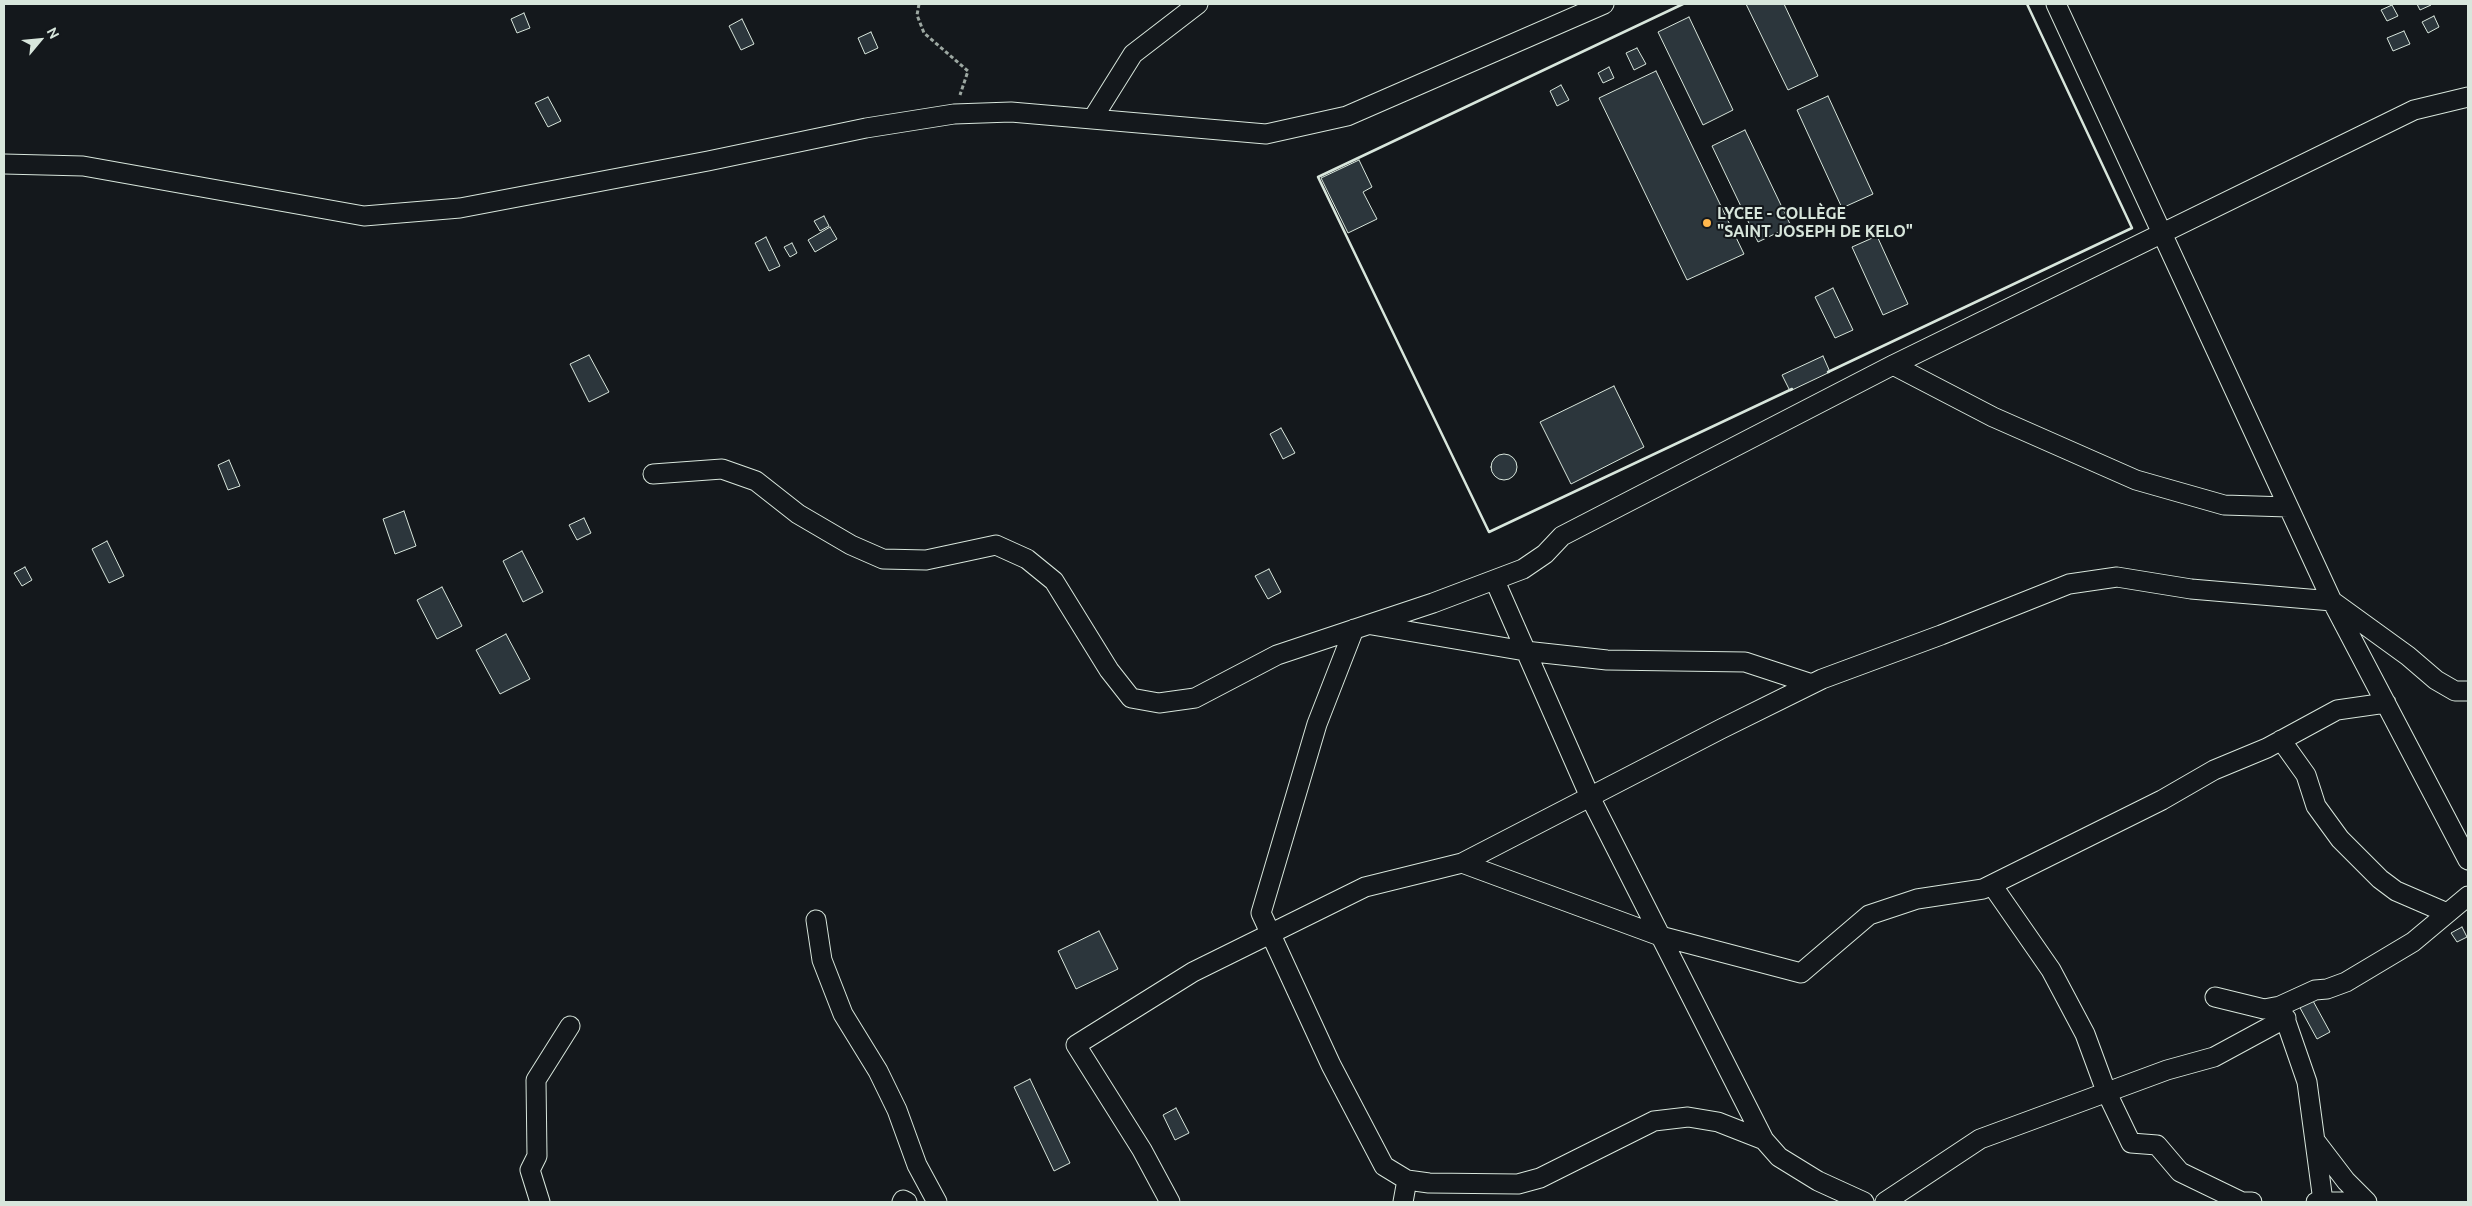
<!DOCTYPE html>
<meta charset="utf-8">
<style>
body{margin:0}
#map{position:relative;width:2472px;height:1206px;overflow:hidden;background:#14181c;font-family:Ubuntu,sans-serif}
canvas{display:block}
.frame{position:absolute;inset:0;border:5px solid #d8e6dc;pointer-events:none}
.north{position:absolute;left:15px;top:15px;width:50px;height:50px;-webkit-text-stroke:4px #14181c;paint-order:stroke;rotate:62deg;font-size:14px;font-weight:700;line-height:20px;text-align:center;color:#d8e6dc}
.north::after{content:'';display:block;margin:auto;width:18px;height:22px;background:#d8e6dc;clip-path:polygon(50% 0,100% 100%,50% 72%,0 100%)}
</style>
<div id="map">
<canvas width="2472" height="1206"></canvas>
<div class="frame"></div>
<div class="north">N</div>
</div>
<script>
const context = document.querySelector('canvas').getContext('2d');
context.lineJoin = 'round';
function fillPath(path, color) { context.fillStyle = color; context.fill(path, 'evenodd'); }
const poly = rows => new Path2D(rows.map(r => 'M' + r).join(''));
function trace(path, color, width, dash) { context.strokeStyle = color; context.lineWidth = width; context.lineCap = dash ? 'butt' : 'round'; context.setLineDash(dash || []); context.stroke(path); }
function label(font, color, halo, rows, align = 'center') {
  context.font = font + ' Ubuntu,sans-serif'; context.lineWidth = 4; context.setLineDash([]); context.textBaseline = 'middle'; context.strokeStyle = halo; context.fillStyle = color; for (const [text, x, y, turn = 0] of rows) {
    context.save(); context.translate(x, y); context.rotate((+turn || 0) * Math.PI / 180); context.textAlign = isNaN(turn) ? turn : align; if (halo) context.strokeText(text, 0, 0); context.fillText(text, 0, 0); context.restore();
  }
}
const building = poly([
 [1746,4,1784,4,1818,76,1788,90,1746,4],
 [2417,4,2430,4,2431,5,2420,10,2417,4],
 [2392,5,2398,16,2387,21,2381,10,2392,5],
 [524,13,530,28,517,33,511,19,524,13],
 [2434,16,2439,27,2428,33,2422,22,2434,16],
 [1689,17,1733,110,1703,125,1658,32,1689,17],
 [742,19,754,44,741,50,729,26,742,19],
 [2404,31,2410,44,2393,51,2387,38,2404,31],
 [871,32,878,48,865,54,858,38,871,32],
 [1637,48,1646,64,1634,70,1626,53,1637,48],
 [1609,67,1614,78,1603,83,1598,73,1609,67],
 [1656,71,1744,254,1687,280,1599,98,1656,71],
 [1561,85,1569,100,1557,106,1550,91,1561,85],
 [1828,96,1873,194,1842,208,1797,110,1828,96],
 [548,97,561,121,548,127,535,103,548,97],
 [1745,130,1791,226,1758,242,1712,146,1745,130],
 [1359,160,1372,187,1363,192,1377,219,1348,233,1321,178,1359,160],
 [824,216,829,226,820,231,814,221,824,216],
 [830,227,837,239,815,252,808,240,830,227],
 [1877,236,1908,304,1883,315,1852,247,1877,236],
 [766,237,780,266,769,271,755,243,766,237],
 [792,243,797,253,790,257,784,247,792,243],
 [1833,288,1853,330,1835,338,1815,297,1833,288],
 [589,355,609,392,589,402,570,364,589,355],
 [1823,356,1830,372,1790,391,1782,375,1823,356],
 [1614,386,1644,447,1571,484,1540,422,1614,386],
 [1281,428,1295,453,1283,459,1270,434,1281,428],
 '1491 467a13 13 0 1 1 26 0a13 13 0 1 1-26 0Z',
 [229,460,240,486,228,490,218,465,229,460],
 [404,511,416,546,395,554,383,519,404,511],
 [584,518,591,533,577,540,569,525,584,518],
 [107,541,124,576,109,583,92,549,107,541],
 [522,551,543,592,523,602,503,561,522,551],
 [25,567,32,580,22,586,14,573,25,567],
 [1269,569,1281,592,1268,599,1255,576,1269,569],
 [442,587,462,626,437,639,417,600,442,587],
 [506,634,530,679,500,694,476,650,506,634],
 [2462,927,2467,937,2457,942,2451,933,2462,927],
 [1099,931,1118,969,1076,989,1058,951,1099,931],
 [2312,999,2330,1032,2317,1039,2299,1006,2312,999],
 [1030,1079,1070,1163,1054,1171,1014,1087,1030,1079],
 [1176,1108,1189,1133,1175,1140,1163,1115,1176,1108]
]);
fillPath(building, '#2c363c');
trace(building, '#d8e6dc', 1);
const minor = poly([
 [2056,4,2332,601,2468,860],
 [1093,118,1133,54,1198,4],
 [4,164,83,166,364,216,460,208,708,161,866,128,954,114,1011,112,1266,134,1347,116,1604,4],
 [1893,365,1993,417,2136,480,2224,505,2288,507],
 [653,474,722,469,756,481,798,514,851,545,883,559,926,560,996,545,1027,559,1054,581,1109,670,1131,698,1159,703,1195,698,1277,655,1433,603,1523,569,1545,554,1562,536,1893,365,2414,110,2468,97],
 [1495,581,1590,797,1764,1140,1779,1157,1818,1181,1864,1202],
 [1372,625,1525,651,1607,660,1745,662,1812,684],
 [1354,629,1317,724,1261,913,1331,1065,1384,1166,1407,1180,1429,1183,1518,1184,1540,1178,1654,1121,1688,1117,1718,1122,1764,1140],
 [2386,703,2337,710,2267,748,2214,770,2162,800,1983,889,1917,899,1869,915,1801,973,1660,936,1462,863,1721,729,1822,679,1941,635,2069,584,2117,577,2191,589,2332,601,2408,656,2436,680,2455,691,2468,691],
 [2281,740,2306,775,2316,806,2340,839,2380,879,2396,891,2447,913],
 [1992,885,2051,970,2085,1034,2106,1091,2131,1143,2157,1145,2180,1172,2242,1202,2252,1202],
 [816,920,822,960,843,1014,878,1071,897,1110,917,1165,937,1202],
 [2215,997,2264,1009,2280,1006,2315,990,2327,989,2346,982,2413,942,2468,896],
 [2281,1007,2307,1082,2323,1201],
 [2317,1143,2346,1181,2367,1202],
 [540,1202,530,1170,537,1156,536,1080,570,1026],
 [902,1202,903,1200,907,1202],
 [1170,1202,1142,1150,1076,1045,1193,972,1365,887,1462,863],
 [1403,1202,1407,1180],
 [1885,1202,1980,1139,2167,1070,2214,1057,2286,1018],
 [2316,1202,2350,1202]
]);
trace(minor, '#d8e6dc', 21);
trace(poly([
 [919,4,917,15,924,33,968,71,960,95]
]), '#9da8a2', 3, [4, 2.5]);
trace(minor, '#14181c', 19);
trace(poly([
 [1683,4,1318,177,1489,532,1792,389],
 [1828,372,2132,228,2027,4]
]), '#d8e6dc', 2.5);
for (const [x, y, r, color] of [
 [1707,223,5,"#ffb74d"]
]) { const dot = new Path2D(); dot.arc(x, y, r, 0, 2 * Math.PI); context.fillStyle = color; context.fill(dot); trace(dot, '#14181c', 2); }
label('bold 16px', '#d8e6dc', '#14181c', [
 ["LYCEE - COLLÈGE",1717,214],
 ["\"SAINT JOSEPH DE KELO\"",1717,232]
], 'left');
</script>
